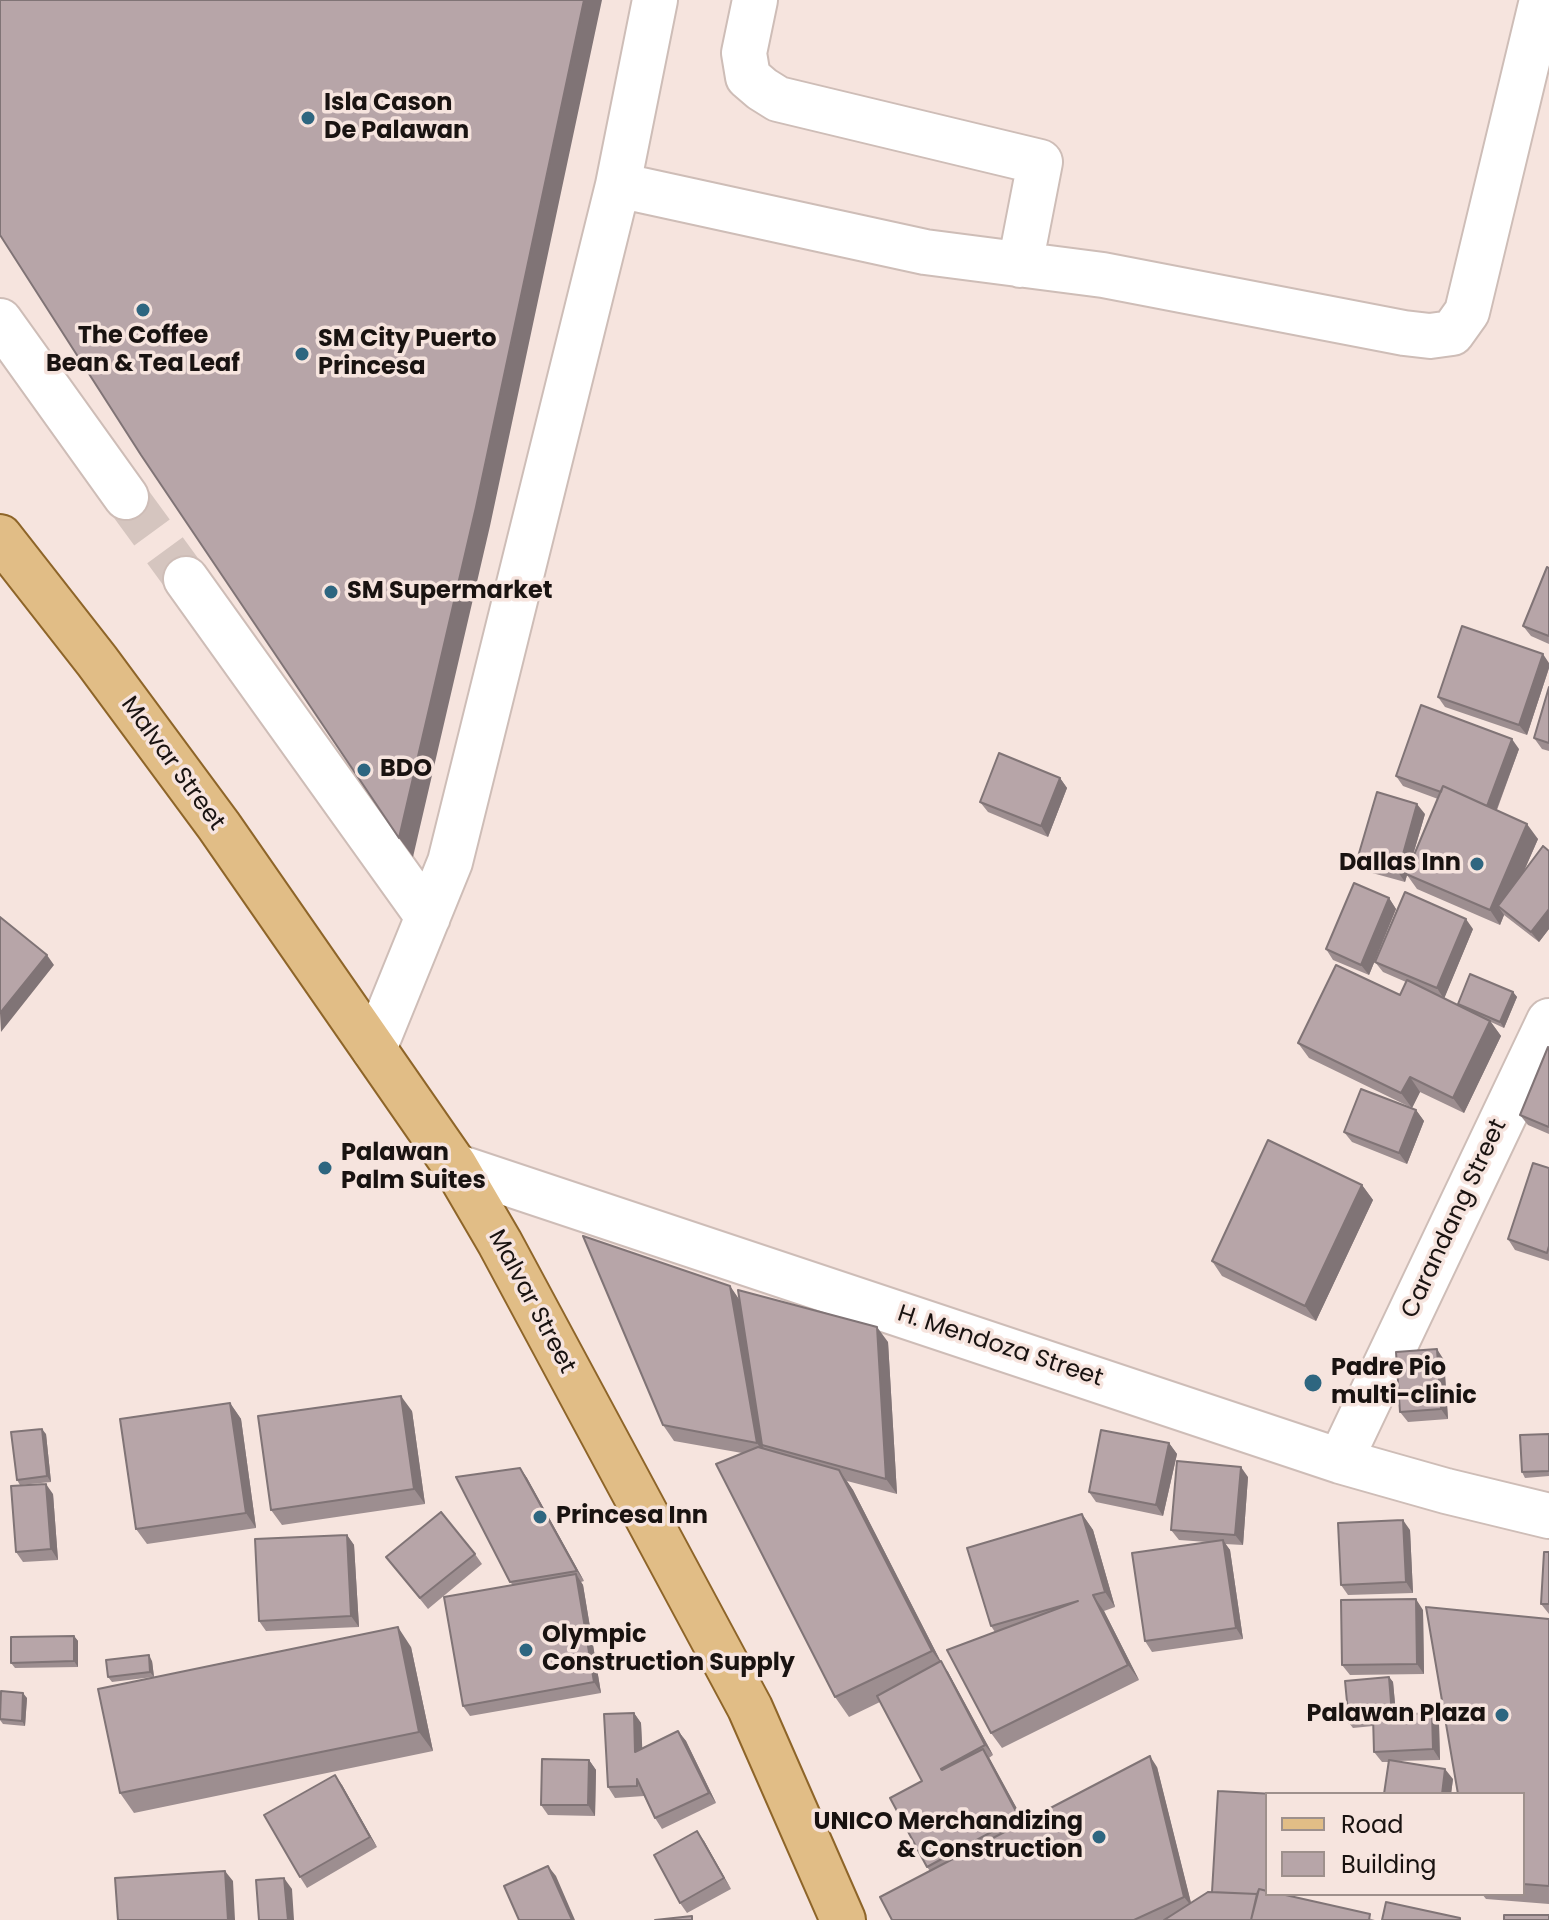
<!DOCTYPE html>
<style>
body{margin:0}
#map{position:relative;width:1549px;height:1920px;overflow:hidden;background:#f6e4de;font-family:Poppins,sans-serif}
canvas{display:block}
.legend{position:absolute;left:1265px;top:1792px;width:260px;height:104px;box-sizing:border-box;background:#f6e4de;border:2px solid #9e908c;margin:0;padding:10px 14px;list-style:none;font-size:24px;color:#191311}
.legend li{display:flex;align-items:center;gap:16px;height:40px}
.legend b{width:40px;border:2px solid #9e908c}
</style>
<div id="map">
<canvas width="1549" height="1920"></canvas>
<ul class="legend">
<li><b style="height:10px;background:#e1bd86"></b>Road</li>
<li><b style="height:22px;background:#b7a5a8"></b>Building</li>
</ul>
</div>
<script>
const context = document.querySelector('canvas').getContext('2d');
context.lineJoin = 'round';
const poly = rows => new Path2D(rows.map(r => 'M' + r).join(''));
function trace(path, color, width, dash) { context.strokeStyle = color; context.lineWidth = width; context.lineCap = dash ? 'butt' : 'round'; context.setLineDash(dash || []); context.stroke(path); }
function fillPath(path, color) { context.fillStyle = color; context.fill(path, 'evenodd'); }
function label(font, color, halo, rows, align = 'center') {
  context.font = font + ' Poppins,sans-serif'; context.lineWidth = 7; context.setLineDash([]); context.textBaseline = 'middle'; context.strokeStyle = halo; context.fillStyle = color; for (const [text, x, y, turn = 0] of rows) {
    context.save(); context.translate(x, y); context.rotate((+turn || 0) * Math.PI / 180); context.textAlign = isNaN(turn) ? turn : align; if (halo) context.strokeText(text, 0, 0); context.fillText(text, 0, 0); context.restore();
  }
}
trace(poly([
 [126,497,186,579]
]), '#d5c5bf', 44, [44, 22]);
const minor = poly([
 [755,0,744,53,748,77,762,89,778,99,1040,162,1020,265],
 [618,185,925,252,1103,275,1404,333,1430,336,1452,333,1467,312,1542,0],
 [0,321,126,497],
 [186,579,428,917],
 [374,1049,450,862,618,185,655,0],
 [455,1166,1340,1461,1446,1491,1549,1516],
 [1340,1461,1549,1021]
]);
const major = poly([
 [0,537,97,661,219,826,455,1166,500,1243,750,1708,843,1920]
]);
trace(minor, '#cebdb7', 48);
trace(major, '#8e6529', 48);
trace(minor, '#fff', 44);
trace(major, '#e1bd86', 44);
fillPath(poly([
 [1549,568,1549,644,1531,636,1523,626],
 [1549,663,1549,668,1527,735,1445,707,1438,697],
 [1549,687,1549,751,1542,749,1534,738],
 [1519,749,1497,810,1538,839,1524,871,1549,851,1549,929,1539,942,1504,915,1500,925,1417,889,1407,875,1405,882,1365,871,1357,860,1425,814,1411,862,1438,799,1403,786,1396,776],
 [1060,778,1067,788,1048,837,988,812,980,802],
 [1389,898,1396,909,1369,975,1333,960,1326,949],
 [1473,929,1444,998,1458,1006,1513,992,1517,997,1504,1028,1491,1022,1501,1036,1464,1113,1420,1092,1412,1108,1309,1058,1298,1043,1400,995,1406,982,1383,972,1375,962],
 [1549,1048,1549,1134,1528,1125,1520,1115],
 [1416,1110,1424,1121,1407,1164,1352,1142,1344,1132],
 [1549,1168,1549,1261,1515,1250,1508,1239],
 [1362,1185,1373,1200,1316,1321,1222,1276,1212,1261],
 [730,1286,739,1299,888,1342,897,1494,847,1481,853,1490,942,1664,948,1672,993,1755,989,1758,1024,1822,1157,1767,1191,1903,1267,1894,1286,1894,1286,1895,1375,1920,892,1920,930,1871,927,1867,922,1781,880,1702,849,1717,835,1697,742,1453,674,1441,663,1425],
 [1444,1360,1448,1419,1408,1422,1400,1412],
 [230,1403,241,1419,256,1528,147,1544,136,1529],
 [412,1411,425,1504,282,1525,271,1510],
 [46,1434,51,1482,20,1485,17,1480],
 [1549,1434,1549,1476,1525,1478,1522,1472],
 [1169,1443,1177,1454,1163,1516,1096,1502,1089,1492],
 [520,1468,527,1478,584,1581,581,1582,583,1585,601,1693,470,1716,463,1706,513,1585,510,1582],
 [1248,1477,1243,1545,1225,1544,1230,1550,1243,1639,1152,1652,1145,1641,1207,1542,1179,1540,1171,1530],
 [53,1494,58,1560,23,1562,16,1552],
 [1082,1514,1093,1530,1115,1607,1104,1611,1139,1680,1002,1748,991,1733,995,1632,991,1626],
 [1410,1530,1413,1593,1348,1595,1341,1585],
 [347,1535,354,1545,359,1627,266,1631,259,1621],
 [1549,1552,1549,1614,1541,1604],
 [475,1554,482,1564,428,1609,386,1557],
 [1423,1610,1424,1674,1350,1675,1342,1665],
 [1549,1619,1549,1904,1486,1899,1482,1894,1523,1894,1523,1794],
 [74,1636,78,1641,78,1667,15,1668,11,1663],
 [411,1647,433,1751,134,1813,120,1793,153,1677,112,1682,108,1677,152,1661,154,1677],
 [1389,1677,1393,1682,1396,1715,1432,1713,1439,1724,1440,1760,1396,1761,1453,1779,1451,1794,1384,1794,1389,1762,1382,1762,1374,1752,1373,1726,1353,1728,1349,1723],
 [1,1691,27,1698,25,1726,3,1724,0,1720],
 [634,1713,641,1723,642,1748,678,1731,686,1741,716,1803,662,1829,655,1818,644,1796,615,1798,608,1787],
 [589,1760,596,1770,595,1816,548,1815,541,1805],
 [342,1785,377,1847,307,1888,300,1877],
 [704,1841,731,1889,687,1913,680,1903]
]), '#9d8e90');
fillPath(poly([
 [584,0,602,0,490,526,413,857,399,838],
 [1543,654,1549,663,1549,668,1527,735,1519,725],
 [1512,739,1519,749,1493,819,1486,809],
 [1060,778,1067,788,1048,837,1041,826],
 [1417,804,1425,814,1405,882,1398,872],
 [1527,824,1538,839,1506,912,1498,906,1504,915,1500,925,1490,910],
 [1389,898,1396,909,1369,975,1361,965],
 [1549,909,1549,929,1539,942,1531,932],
 [1466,919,1473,929,1444,999,1437,988],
 [47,955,54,965,1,1032,0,1013],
 [1513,992,1517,997,1504,1028,1500,1022],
 [1490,1021,1501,1036,1464,1113,1453,1098],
 [1410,1077,1420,1092,1412,1108,1401,1093],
 [1416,1110,1424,1121,1407,1164,1399,1153],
 [1362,1185,1373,1200,1316,1321,1305,1306],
 [730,1286,740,1301,762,1445,766,1452,767,1458,757,1443],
 [877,1327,888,1342,897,1494,886,1479],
 [1437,1349,1444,1360,1448,1419,1441,1409],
 [401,1396,412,1411,425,1504,414,1489],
 [230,1403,241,1419,256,1528,246,1513],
 [42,1429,46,1434,51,1482,47,1476],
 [1169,1443,1177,1454,1163,1516,1156,1505],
 [1241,1467,1248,1477,1243,1545,1235,1535],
 [520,1468,527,1478,584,1581,577,1571],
 [839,1470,853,1490,942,1664,948,1672,993,1755,985,1745,945,1669,932,1651],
 [46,1484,53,1494,58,1560,51,1549],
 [1082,1514,1093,1530,1115,1607,1105,1592],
 [1403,1520,1410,1530,1413,1593,1406,1582],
 [347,1535,354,1545,359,1627,351,1616],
 [1223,1540,1230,1550,1243,1639,1236,1628],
 [576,1574,583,1585,601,1693,594,1682],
 [1093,1595,1104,1611,1139,1680,1128,1665],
 [1416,1599,1423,1610,1424,1674,1417,1664],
 [398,1627,411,1647,433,1751,419,1732],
 [74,1636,78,1641,78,1667,74,1661],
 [149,1655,152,1661,154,1677,150,1672],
 [1389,1677,1393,1682,1397,1724,1393,1719],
 [23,1693,27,1698,25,1726,22,1721],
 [634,1713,641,1723,643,1762,635,1752],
 [1432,1713,1439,1724,1440,1760,1433,1749],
 [678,1731,686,1741,716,1803,709,1793],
 [983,1749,990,1759,1027,1827,1019,1817],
 [1150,1756,1157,1767,1192,1907,1184,1897],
 [589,1760,596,1770,595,1816,588,1805],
 [1445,1769,1453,1779,1451,1794,1442,1794],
 [335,1775,342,1785,377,1847,370,1837],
 [697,1831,704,1841,731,1889,724,1878],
 [548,1866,556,1876,575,1920,572,1920],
 [225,1871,233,1881,235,1920,228,1920],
 [284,1878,292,1889,294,1920,288,1920]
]), '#807476');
const building = poly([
 [0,0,584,0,476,507,399,838,141,455,0,235,0,0],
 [1547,567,1549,568,1549,636,1523,626,1547,567],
 [1462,626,1543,654,1519,725,1438,697,1462,626],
 [1549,687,1549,743,1534,738,1549,687],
 [1421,705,1512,739,1487,806,1443,786,1441,792,1396,776,1421,705],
 [999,753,1060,778,1041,826,980,802,999,753],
 [1443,786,1527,824,1490,910,1406,874,1443,786],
 [1377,792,1417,804,1398,872,1357,860,1377,792],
 [1543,846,1549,851,1549,909,1531,932,1498,906,1543,846],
 [1354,883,1389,898,1361,965,1326,949,1354,883],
 [1405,892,1466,919,1437,988,1375,962,1405,892],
 [0,917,47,955,0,1013,0,917],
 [1336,965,1400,995,1407,980,1490,1021,1453,1098,1410,1077,1401,1093,1298,1043,1336,965],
 [1470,974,1513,992,1500,1022,1458,1004,1470,974],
 [1548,1047,1549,1048,1549,1127,1520,1115,1548,1047],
 [1361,1089,1416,1110,1399,1153,1344,1132,1361,1089],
 [1268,1140,1362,1185,1305,1306,1212,1261,1268,1140],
 [1533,1163,1549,1168,1549,1246,1547,1253,1508,1239,1533,1163],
 [583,1236,730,1286,757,1443,663,1425,583,1236],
 [738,1290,877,1327,886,1479,762,1445,738,1290],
 [1437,1349,1441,1409,1400,1412,1396,1352,1437,1349],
 [401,1396,414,1489,271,1510,258,1416,401,1396],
 [230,1403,246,1513,136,1529,120,1419,230,1403],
 [42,1429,47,1476,17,1480,11,1432,42,1429],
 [1101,1430,1169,1443,1156,1505,1089,1492,1101,1430],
 [1549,1434,1549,1471,1522,1472,1520,1435,1549,1434],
 [758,1447,839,1470,932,1651,835,1697,716,1464,758,1447],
 [1177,1461,1241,1467,1235,1535,1171,1530,1177,1461],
 [520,1468,577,1571,510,1582,456,1477,520,1468],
 [46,1484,51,1549,16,1552,11,1486,46,1484],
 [441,1512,475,1554,420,1598,386,1557,441,1512],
 [1082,1514,1105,1592,1093,1595,1128,1665,991,1733,947,1650,1078,1601,991,1626,967,1548,1082,1514],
 [1403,1520,1406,1582,1341,1585,1338,1523,1403,1520],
 [347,1535,351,1616,259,1621,255,1539,347,1535],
 [1223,1540,1236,1628,1145,1641,1132,1553,1223,1540],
 [1544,1552,1549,1552,1549,1604,1541,1604,1544,1552],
 [576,1574,594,1682,463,1706,444,1597,576,1574],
 [1416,1599,1417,1664,1342,1665,1341,1600,1416,1599],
 [1426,1607,1549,1619,1549,1886,1523,1884,1523,1794,1458,1794,1426,1607],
 [398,1627,419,1732,120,1793,98,1689,398,1627],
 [74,1636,74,1661,11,1663,11,1637,74,1636],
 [149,1655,150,1672,108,1677,106,1660,149,1655],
 [941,1661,985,1745,941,1769,942,1770,983,1749,1019,1817,927,1867,890,1798,922,1781,877,1696,941,1661],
 [1389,1677,1392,1715,1373,1716,1373,1721,1349,1723,1345,1681,1389,1677],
 [1,1691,23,1693,22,1721,0,1719,1,1691],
 [634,1713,635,1752,678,1731,709,1793,655,1818,637,1779,637,1786,608,1787,604,1714,634,1713],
 [1432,1713,1433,1749,1374,1752,1373,1716,1432,1713],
 [1150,1756,1184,1897,1134,1920,892,1920,880,1897,1150,1756],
 [542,1759,589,1760,588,1805,541,1805,542,1759],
 [1389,1760,1445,1769,1442,1794,1384,1794,1389,1760],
 [335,1775,370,1837,300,1877,264,1815,335,1775],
 [1218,1791,1274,1794,1267,1794,1267,1891,1259,1889,1257,1894,1212,1892,1218,1791],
 [697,1831,724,1878,680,1903,654,1855,697,1831],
 [548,1866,572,1920,519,1920,504,1886,548,1866],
 [225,1871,228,1920,118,1920,115,1878,225,1871],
 [284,1878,288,1920,259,1920,256,1880,284,1878],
 [1259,1889,1267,1891,1267,1894,1281,1894,1370,1914,1369,1920,1251,1920,1259,1889],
 [1208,1892,1257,1894,1251,1920,1164,1920,1208,1892],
 [1386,1902,1460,1918,1460,1920,1382,1920,1386,1902],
 [1504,1915,1549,1915,1549,1920,1504,1920,1504,1915],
 [692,1916,692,1920,655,1920,692,1916]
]);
fillPath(building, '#b7a5a8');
trace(building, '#807476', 2);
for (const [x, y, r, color] of [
 [308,118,8,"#2e6680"],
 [143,310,8,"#2e6680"],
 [302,354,8,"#2e6680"],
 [331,592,8,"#2e6680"],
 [364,770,8,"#2e6680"],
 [1477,864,8,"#2e6680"],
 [325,1168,8,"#2e6680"],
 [1313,1383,10,"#2e6680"],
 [540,1517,8,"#2e6680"],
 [526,1650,8,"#2e6680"],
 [1502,1715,8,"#2e6680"],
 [1099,1837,8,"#2e6680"]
]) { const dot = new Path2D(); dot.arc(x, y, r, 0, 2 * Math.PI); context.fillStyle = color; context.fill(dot); trace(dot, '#f6e4de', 3); }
label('bold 24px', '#191311', '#f6e4de', [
 ["Isla Cason",324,104],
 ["De Palawan",324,132],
 ["The Coffee",143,337,"center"],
 ["Bean & Tea Leaf",143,365,"center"],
 ["SM City Puerto",318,340],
 ["Princesa",318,368],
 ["SM Supermarket",347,592],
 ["BDO",380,770],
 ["Dallas Inn",1461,864,"right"],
 ["Palawan",341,1154],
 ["Palm Suites",341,1182],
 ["Padre Pio",1331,1369],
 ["multi-clinic",1331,1397],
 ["Princesa Inn",556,1517],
 ["Olympic",542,1636],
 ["Construction Supply",542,1664],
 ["Palawan Plaza",1486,1715,"right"],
 ["UNICO Merchandizing",1083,1823,"right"],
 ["& Construction",1083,1851,"right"]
], 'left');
label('24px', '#191311', '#f6e4de', [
 ["Malvar Street",172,764,54],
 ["Carandang Street",1455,1219,-65],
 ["Malvar Street",531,1302,62],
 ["H. Mendoza Street",1000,1347,18]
]);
</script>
